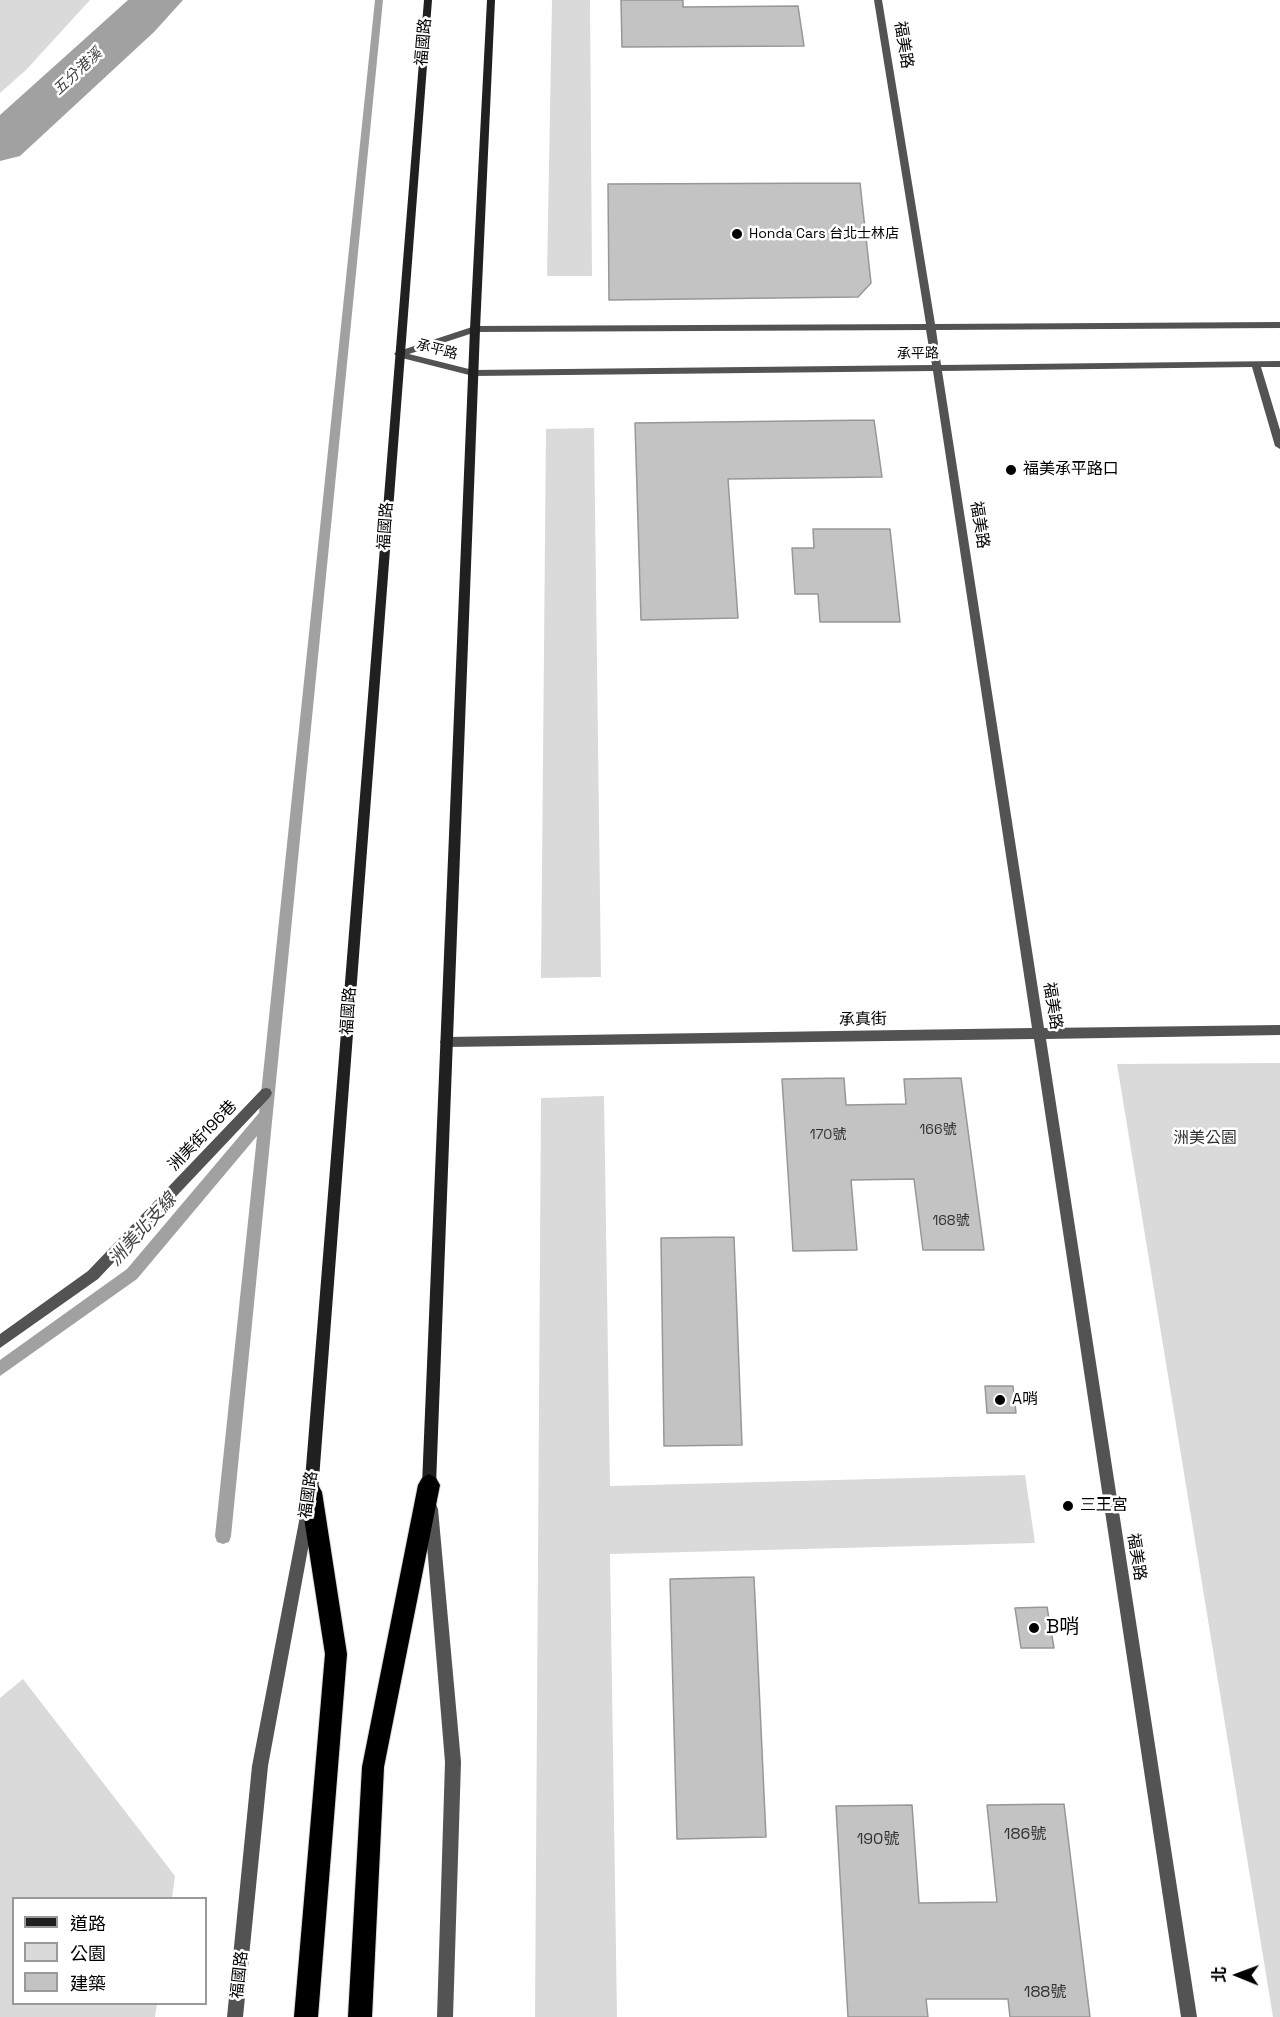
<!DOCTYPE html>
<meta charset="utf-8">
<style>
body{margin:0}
#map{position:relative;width:1280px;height:2017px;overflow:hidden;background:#fff;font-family:"Space Grotesk","Noto Sans TC",sans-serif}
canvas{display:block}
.legend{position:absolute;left:12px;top:1897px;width:195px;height:108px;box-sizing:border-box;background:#fff;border:2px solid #999;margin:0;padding:8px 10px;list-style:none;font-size:18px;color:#000}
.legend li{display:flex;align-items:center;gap:12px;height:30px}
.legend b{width:30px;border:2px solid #999}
.north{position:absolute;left:1208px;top:1945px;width:60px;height:60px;-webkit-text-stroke:4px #fff;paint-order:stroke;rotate:271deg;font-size:16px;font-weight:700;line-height:24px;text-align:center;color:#000}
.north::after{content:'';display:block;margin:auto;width:21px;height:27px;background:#000;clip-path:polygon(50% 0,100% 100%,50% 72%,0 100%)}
</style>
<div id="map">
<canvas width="1280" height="2017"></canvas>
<ul class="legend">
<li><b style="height:8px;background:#202020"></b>道路</li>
<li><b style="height:16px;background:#dadada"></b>公園</li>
<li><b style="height:16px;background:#c3c3c3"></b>建築</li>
</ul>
<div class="north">北</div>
</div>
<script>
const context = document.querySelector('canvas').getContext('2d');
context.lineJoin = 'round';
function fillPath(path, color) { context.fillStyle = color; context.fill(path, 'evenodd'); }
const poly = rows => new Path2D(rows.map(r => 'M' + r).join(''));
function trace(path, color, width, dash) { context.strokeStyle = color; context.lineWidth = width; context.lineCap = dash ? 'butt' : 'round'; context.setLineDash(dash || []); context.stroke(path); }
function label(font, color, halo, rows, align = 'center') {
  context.font = font + ' "Space Grotesk","Noto Sans TC",sans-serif'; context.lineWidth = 5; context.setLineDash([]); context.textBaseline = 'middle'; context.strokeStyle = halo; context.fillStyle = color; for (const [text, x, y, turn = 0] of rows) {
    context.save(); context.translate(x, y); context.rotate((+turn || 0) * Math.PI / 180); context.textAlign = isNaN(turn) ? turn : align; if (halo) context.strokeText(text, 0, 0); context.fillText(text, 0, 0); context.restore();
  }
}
fillPath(poly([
 [0,0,90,0,26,70,0,93],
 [552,0,590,0,592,276,547,276],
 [594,428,601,977,541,978,546,429],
 [1280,1063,1280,2017,1273,2017,1117,1064],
 [604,1096,610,1486,1025,1475,1035,1543,610,1554,617,2017,535,2017,541,1098],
 [23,1679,175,1876,172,1898,14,1898,14,2004,157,2004,155,2017,0,2017,0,1698]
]), '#dadada');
fillPath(poly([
 [375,0,383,0,231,1536,229,1542,223,1544,217,1542,215,1536,257,1136,137,1279,0,1376,0,1360,127,1269,259,1113,375,0]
]), '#a1a1a1');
fillPath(poly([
 [128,0,183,0,154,32,20,156,0,161,0,115,128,0]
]), '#a1a1a1');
const building = poly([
 [621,0,683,0,683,7,798,6,804,46,622,47,621,0],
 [860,183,871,283,858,297,609,300,608,184,860,183],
 [874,420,882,477,728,479,738,618,641,620,635,423,874,420],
 [813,529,890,529,900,622,820,622,818,594,795,594,792,548,814,548,813,529],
 [844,1078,846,1105,906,1104,904,1079,961,1078,984,1250,923,1250,914,1179,851,1180,857,1250,793,1251,782,1079,844,1078],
 [734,1237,742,1445,664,1446,661,1238,734,1237],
 [985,1386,1013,1386,1016,1413,987,1413,985,1386],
 [754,1577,766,1837,677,1839,670,1579,754,1577],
 [1047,1607,1054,1648,1021,1648,1015,1608,1047,1607],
 [1064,1804,1090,2017,1010,2017,1008,1999,926,1999,928,2017,848,2017,836,1806,912,1805,919,1903,997,1902,987,1805,1064,1804]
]);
fillPath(building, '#c3c3c3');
trace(building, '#979797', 1.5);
const highway = poly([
 [429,1474,436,1478,440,1485,384,1767,372,2017,348,2017,362,1767,418,1485,422,1478,429,1474],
 [311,1481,318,1485,322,1492,347,1654,318,2017,294,2017,325,1654,300,1492,304,1485,311,1481]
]);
trace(highway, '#dbdbdb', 2);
fillPath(poly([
 [266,1088,270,1089,272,1093,270,1097,98,1279,0,1348,0,1334,88,1271,262,1089,266,1088]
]), '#535353');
fillPath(poly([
 [874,0,882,0,935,324,1280,322,1280,328,936,330,941,365,1280,361,1280,367,1261,367,1280,430,1280,449,1275,446,1252,367,942,371,1044,1028,1280,1025,1280,1035,1046,1039,1197,2017,1181,2017,1034,1039,446,1047,442,1046,440,1042,442,1038,446,1037,1032,1028,933,371,473,376,398,357,394,354,396,352,475,326,926,324,874,0],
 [926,330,932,365,473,370,409,354,476,332,926,330],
 [431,1502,436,1504,438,1509,461,1762,453,2017,437,2017,445,1762,424,1509,426,1504,431,1502],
 [308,1504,313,1506,315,1511,268,1766,243,2017,227,2017,252,1766,301,1511,303,1506,308,1504]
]), '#535353');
fillPath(poly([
 [424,0,432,0,318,1492,316,1497,311,1499,306,1497,304,1492,424,0],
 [487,0,495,0,480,329,436,1485,434,1490,429,1492,424,1490,422,1485,470,329,487,0]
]), '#202020');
fillPath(highway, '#000');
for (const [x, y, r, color] of [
 [737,234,6,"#000"],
 [1011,470,6,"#000"],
 [1000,1400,6,"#000"],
 [1068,1506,6,"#000"],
 [1034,1628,6,"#000"]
]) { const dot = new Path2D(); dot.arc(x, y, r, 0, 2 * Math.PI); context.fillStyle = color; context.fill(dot); trace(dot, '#fff', 2); }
label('14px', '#000', '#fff', [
 ["Honda Cars 台北士林店",749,234]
], 'left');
label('14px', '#000', '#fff', [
 ["承平路",437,350,14],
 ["承平路",918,354,-1]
]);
label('14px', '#313131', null, [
 ["166號",938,1130],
 ["170號",828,1135],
 ["168號",951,1221]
]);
label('italic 15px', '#424242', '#fff', [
 ["五分港溪",78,72,-43]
]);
label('16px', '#000', '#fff', [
 ["福國路",424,42,-85],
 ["福美路",903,45,81],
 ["福美路",979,525,81],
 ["福國路",386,526,-86],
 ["福美路",1052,1006,81],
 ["福國路",349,1011,-86],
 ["承真街",863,1020,-1],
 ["洲美街196巷",203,1136,-46],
 ["福國路",309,1495,-82],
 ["福美路",1136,1557,81],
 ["福國路",240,1975,-84]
]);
label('16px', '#000', '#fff', [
 ["福美承平路口",1023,470],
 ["A哨",1012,1400],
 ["三王宮",1080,1506]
], 'left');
label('16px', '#313131', '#fff', [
 ["洲美公園",1205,1139]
]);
label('16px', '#313131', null, [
 ["186號",1025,1835],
 ["190號",878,1840],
 ["188號",1045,1993]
]);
label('italic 18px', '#424242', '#fff', [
 ["洲美北支線",143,1230,-48]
]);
label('20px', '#000', '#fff', [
 ["B哨",1046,1628]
], 'left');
</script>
